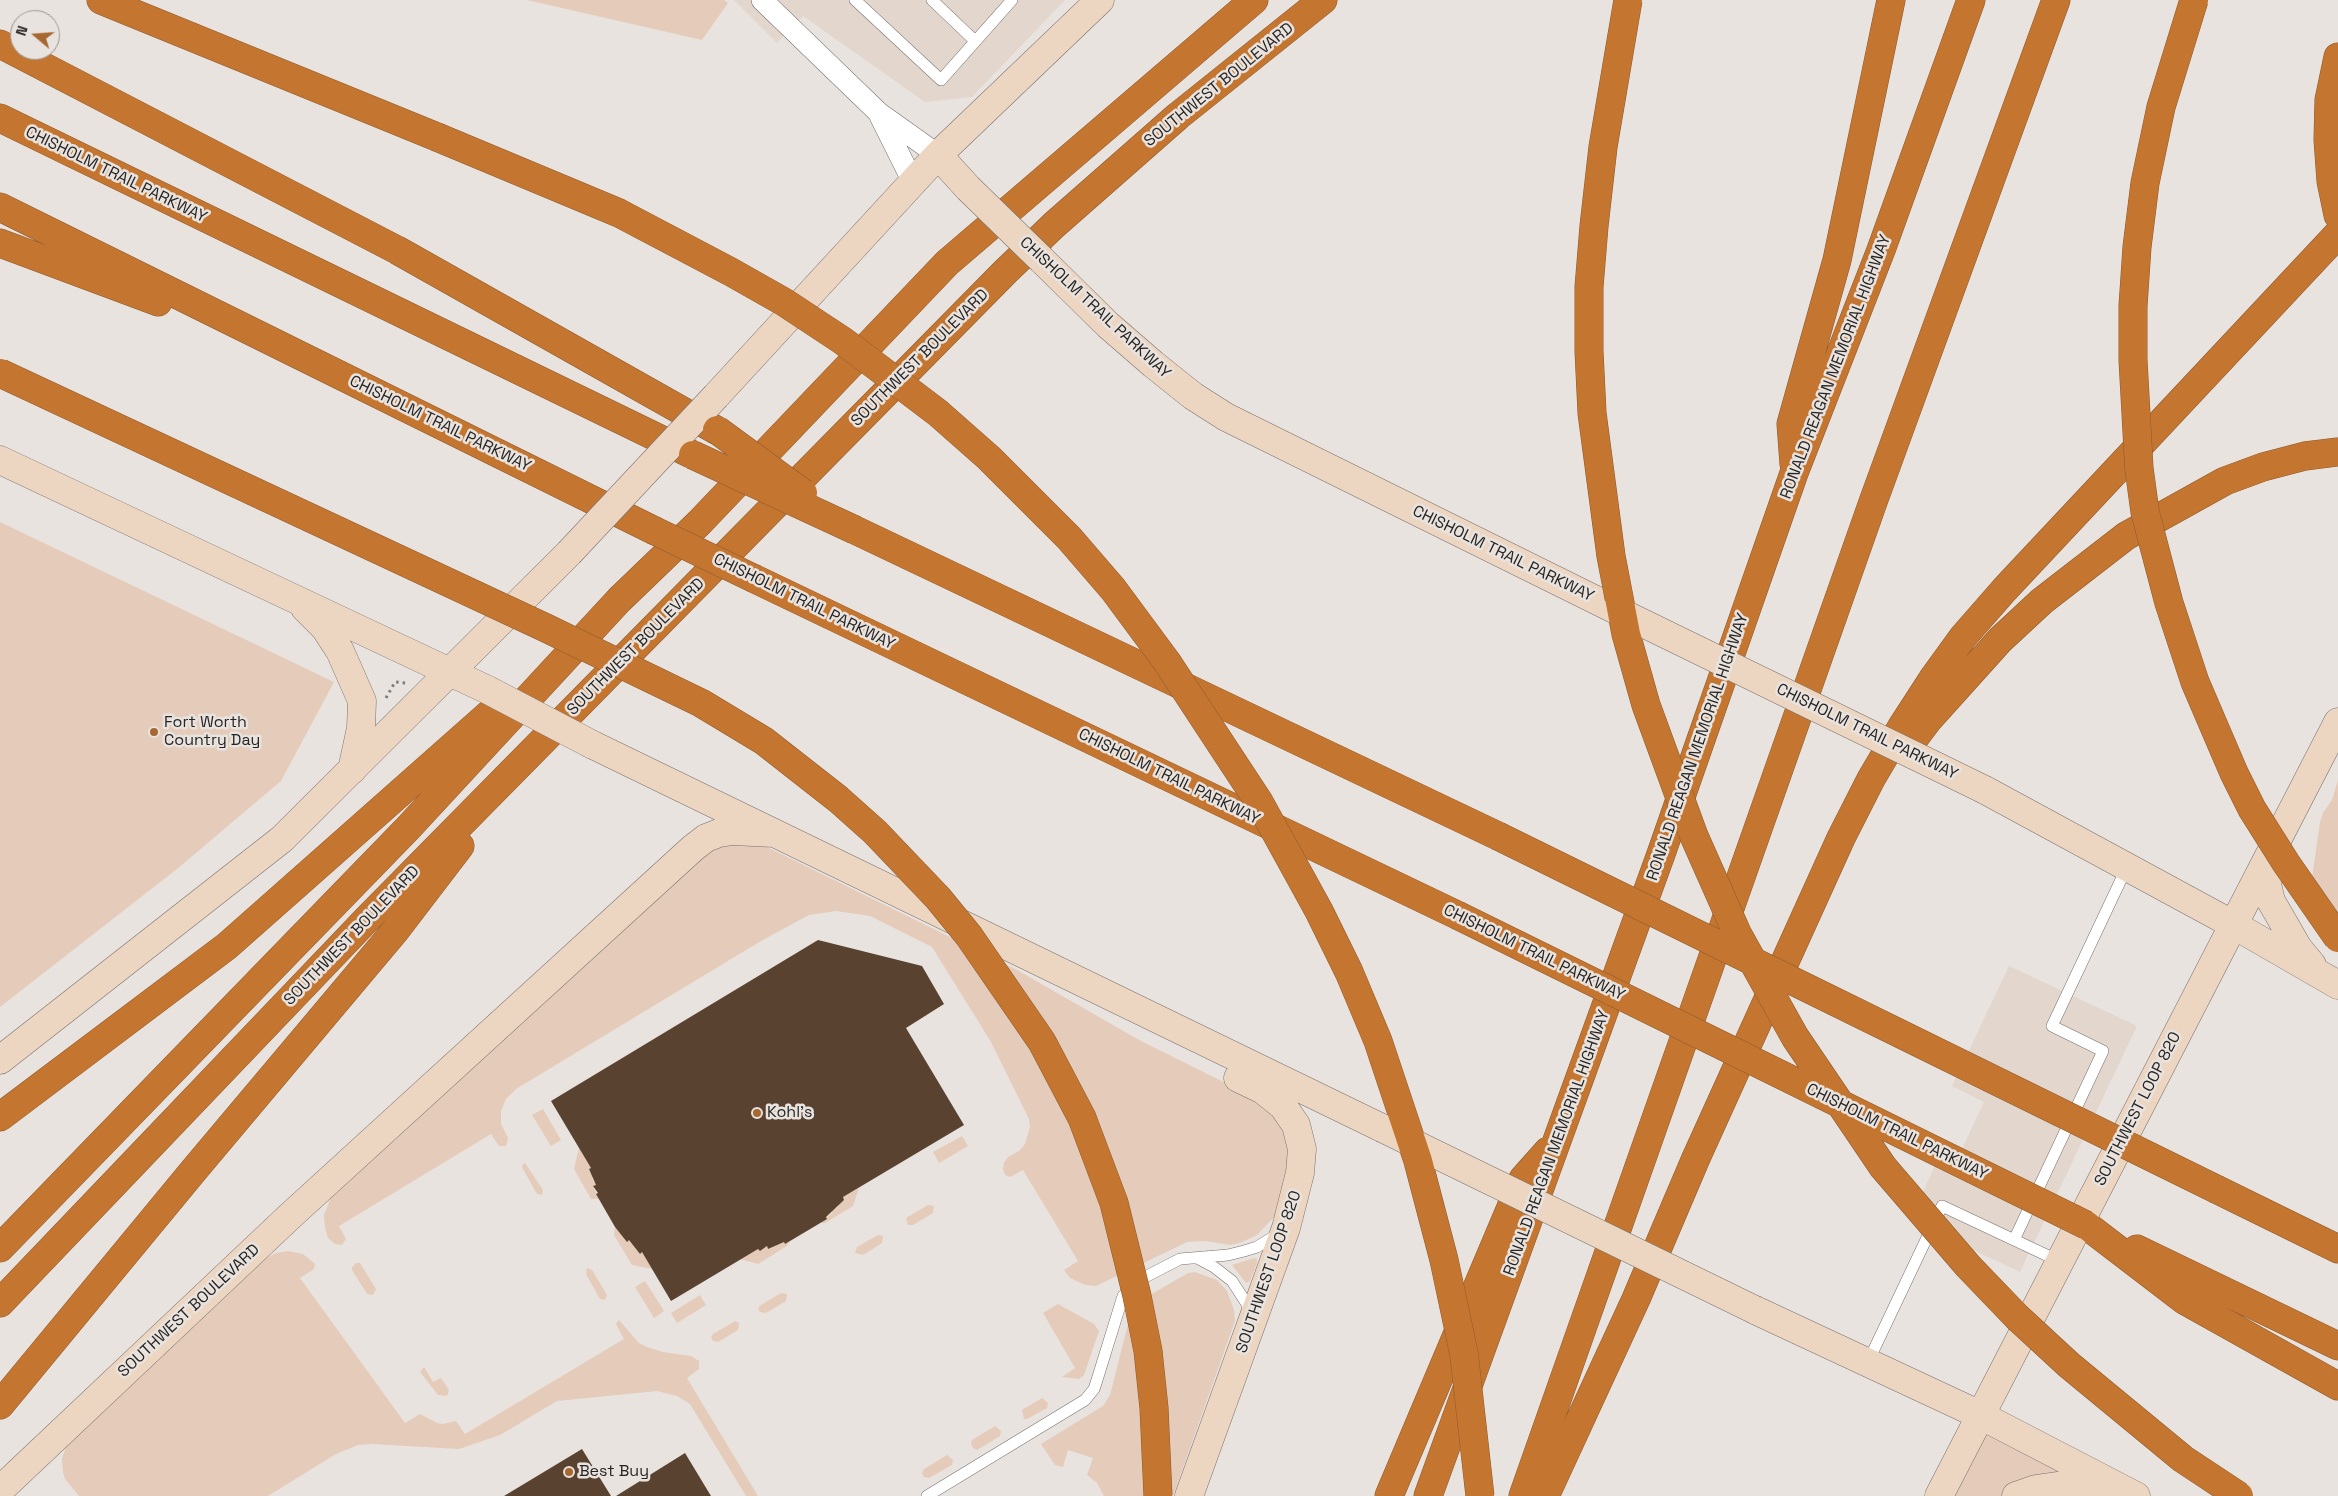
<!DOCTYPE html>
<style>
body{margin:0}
#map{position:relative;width:2338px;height:1496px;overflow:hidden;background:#e9e3df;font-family:"Space Grotesk",sans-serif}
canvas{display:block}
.north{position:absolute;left:10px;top:10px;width:50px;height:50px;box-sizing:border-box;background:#e9e3df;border:1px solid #9b9794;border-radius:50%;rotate:288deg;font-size:14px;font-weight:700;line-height:20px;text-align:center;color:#272523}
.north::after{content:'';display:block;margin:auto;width:18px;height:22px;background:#a76730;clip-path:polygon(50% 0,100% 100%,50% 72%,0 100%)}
</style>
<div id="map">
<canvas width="2338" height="1496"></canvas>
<div class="north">N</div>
</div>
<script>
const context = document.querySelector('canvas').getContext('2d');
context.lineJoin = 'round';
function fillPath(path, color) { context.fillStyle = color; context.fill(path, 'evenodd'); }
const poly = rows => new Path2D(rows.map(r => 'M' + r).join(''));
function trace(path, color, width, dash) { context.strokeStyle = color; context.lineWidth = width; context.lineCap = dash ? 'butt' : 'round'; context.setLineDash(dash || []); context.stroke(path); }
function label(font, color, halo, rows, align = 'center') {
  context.font = font + ' "Space Grotesk",sans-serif'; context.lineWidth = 5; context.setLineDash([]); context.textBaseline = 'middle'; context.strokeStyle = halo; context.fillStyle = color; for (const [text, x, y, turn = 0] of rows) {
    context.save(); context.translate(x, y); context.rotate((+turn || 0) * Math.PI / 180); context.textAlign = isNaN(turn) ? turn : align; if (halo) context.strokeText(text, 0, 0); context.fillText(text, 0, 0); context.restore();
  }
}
fillPath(poly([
 [734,0,1065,0,972,97,925,102,803,16,777,43],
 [2009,966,2137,1026,2020,1272,1910,1220,1938,1159,1954,1166,1984,1102,1952,1086]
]), '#e2d6cd');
fillPath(poly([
 [527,0,724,0,728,3,702,40],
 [0,522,334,682,281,781,177,869,0,1007],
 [2338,780,2338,924,2311,885,2320,822,2323,813,2332,800],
 [719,843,763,845,1017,970,1141,1041,1260,1100,1282,1123,1292,1154,1276,1215,1257,1235,1240,1243,1230,1245,1205,1241,1187,1242,1096,1286,1085,1285,1070,1278,1064,1270,1078,1261,1023,1170,1010,1177,1005,1175,1003,1169,1004,1163,1008,1157,1019,1151,1025,1144,1030,1127,1029,1119,991,1042,932,947,870,916,836,911,809,915,761,941,516,1089,506,1099,501,1111,501,1124,508,1138,506,1146,499,1146,491,1134,339,1226,346,1239,342,1245,335,1244,328,1238,325,1228,324,1215,332,1195,695,856],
 [543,1109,561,1140,551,1146,532,1115],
 [962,1136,968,1146,939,1163,933,1152],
 [579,1148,591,1168,589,1170,593,1176,592,1178,596,1185,593,1186,599,1199,591,1199,574,1169],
 [525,1163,543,1190,542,1195,537,1194,523,1169,522,1165],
 [859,1188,853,1206,825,1223,821,1223,832,1213,832,1210,838,1207,837,1204,844,1200,843,1197],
 [928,1205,934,1206,933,1213,913,1225,908,1225,906,1218],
 [615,1227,627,1241,629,1240,640,1254,642,1252,652,1269,632,1265,614,1235],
 [878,1235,883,1236,882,1243,863,1255,855,1253,857,1247],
 [784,1242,785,1244,789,1242,787,1246,758,1264,740,1259,758,1249,760,1251,767,1246,768,1249],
 [288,1251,303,1254,315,1264,314,1269,300,1278,405,1423,420,1414,437,1423,443,1424,456,1421,465,1434,624,1339,616,1324,619,1320,639,1343,647,1347,663,1352,691,1356,699,1361,699,1369,687,1378,758,1496,746,1496,690,1404,677,1396,657,1391,557,1401,500,1435,459,1449,372,1444,358,1445,336,1454,268,1496,79,1496,65,1479,63,1472,62,1458,67,1444,264,1259,276,1253],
 [1254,1258,1257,1259,1257,1263,1250,1281,1246,1283,1232,1265],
 [356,1263,360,1263,376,1289,373,1295,367,1294,352,1270,352,1267],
 [587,1268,592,1270,607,1295,605,1300,600,1299,586,1274],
 [1195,1272,1217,1280,1227,1291,1234,1310,1235,1321,1173,1496,1104,1496,1097,1483,1087,1475,1093,1458,1068,1450,1063,1467,1055,1465,1041,1444,1103,1406,1110,1395,1129,1320,1143,1299,1188,1273],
 [645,1281,664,1311,654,1318,635,1287],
 [781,1293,787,1294,786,1301,766,1313,760,1312,758,1308,761,1305],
 [700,1295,706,1305,677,1323,671,1313],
 [1058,1304,1094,1324,1099,1331,1084,1375,1079,1379,1062,1377,1075,1368,1043,1313],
 [735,1321,739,1323,738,1330,718,1342,713,1341,711,1337,713,1334],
 [424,1367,433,1382,441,1378,449,1390,447,1396,438,1395,420,1372],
 [1042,1398,1048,1403,1047,1408,1027,1419,1024,1419,1022,1410],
 [1980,1415,2116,1486,2016,1496,1939,1496],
 [995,1426,1001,1431,1000,1436,977,1450,973,1448,971,1444,972,1440],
 [947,1455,953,1460,952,1465,929,1478,924,1477,922,1473,924,1469]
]), '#e5cbb9');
fillPath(poly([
 [818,940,922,966,944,1004,906,1028,964,1125,843,1197,844,1200,826,1217,827,1219,785,1244,784,1242,768,1249,767,1246,760,1251,758,1249,671,1301,642,1252,640,1254,629,1240,627,1242,615,1227,596,1194,598,1193,593,1186,596,1185,589,1169,591,1168,551,1101],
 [582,1449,611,1496,504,1496],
 [685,1453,711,1496,616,1496]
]), '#594230');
const service = poly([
 [855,0,941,80,1012,0],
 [932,0,975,41],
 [2014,1240,2103,1051,2052,1026,2127,867],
 [1197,1258,1214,1267,1232,1281,1247,1304,1250,1315],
 [1868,1362,1942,1206,2059,1261],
 [927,1496,1085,1400,1094,1389,1097,1380,1123,1296,1141,1279,1180,1259,1228,1255,1244,1251,1257,1247,1278,1234]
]);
const minor = poly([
 [762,0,879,113,938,155],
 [880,116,913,182]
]);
const secondary = poly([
 [938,155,968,188],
 [1042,260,1108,325,1153,364,1193,396,1226,417,1616,610],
 [716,396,938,155,1100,0],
 [0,460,488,690],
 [305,608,325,628,340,651,362,701,361,728,352,770],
 [591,744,1382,1128],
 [1985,790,2234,925,2338,985],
 [2267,861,2267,884,2271,901,2298,948,2312,965],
 [0,1060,282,839,569,553],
 [1755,1310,1980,1415,2136,1496],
 [0,1490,289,1217,693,848,706,838,719,833,733,831,774,833],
 [1189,1496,1286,1228,1300,1173,1302,1149,1296,1125,1283,1106,1263,1090,1238,1078],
 [1939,1496,2338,722],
 [2016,1496,2036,1489,2071,1484,2108,1485]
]);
const motorway = poly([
 [101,0,437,137],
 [0,44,397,250,716,430],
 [2338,57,2329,100,2328,140,2331,181,2338,215],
 [0,118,691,454],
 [0,207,653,530],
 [0,243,158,302],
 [1794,464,1791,424,1837,260,1891,0],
 [855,530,1498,836],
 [755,579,1457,915],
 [1910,744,1928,720,2000,640,2042,601,2126,536,2225,481,2263,467,2305,456,2338,452],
 [0,1117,227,946,505,700],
 [2218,1190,2338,1249],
 [2086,1225,2184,1300,2338,1386],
 [0,1248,408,828,619,600,699,523,947,263,1254,0],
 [2137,1249,2338,1346],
 [0,1303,368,918,1005,272,1054,225,1178,116,1323,0],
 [0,1405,194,1170,395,931,460,846],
 [1389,1496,1523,1179,1548,1151],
 [1428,1496,1661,854,1794,473,1881,250,1971,0],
 [1523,1496,1873,502,2056,0],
 [1545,1496,1636,1299,1696,1158,1841,838,1871,779,1901,728,1934,677,1963,637,2005,589,2338,234]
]);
trace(service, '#76716d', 12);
trace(minor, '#76716d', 22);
trace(secondary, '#76716d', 29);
trace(motorway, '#8d5a2c', 29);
trace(poly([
 [386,698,395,682,406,683]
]), '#807c79', 3, [2.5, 4]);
trace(service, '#fff', 11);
trace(minor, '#fff', 21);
trace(secondary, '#edd6c1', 28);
trace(motorway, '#c47631', 28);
const secondaryBridge = poly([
 [968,188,1042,260],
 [569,553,716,396],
 [1616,610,1985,790],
 [488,690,591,744],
 [1382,1128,1755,1310]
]);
const motorwayBridge = poly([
 [1628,0,1603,147,1594,226,1589,287,1589,351,1592,413,1611,556,1626,634,1646,705,1694,836,1737,933,1795,1037,1883,1167,1968,1266,2017,1317,2069,1365,2183,1459,2239,1496],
 [2194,0,2161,107,2145,183,2137,247,2133,306,2133,360,2139,468,2145,512,2169,603,2195,682,2234,773,2252,809,2286,863,2338,938],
 [437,137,619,213,731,272,784,302,843,341,938,413,989,458,1069,538,1113,589,1167,662,1259,802,1319,911,1349,972,1378,1041,1418,1161,1444,1260,1464,1354,1480,1496],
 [0,373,546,628,701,703,764,741,838,799,875,832,938,898,969,936,1042,1042,1082,1118,1114,1203,1137,1296,1148,1351,1154,1408,1158,1496],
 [717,430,803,493],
 [693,455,855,530],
 [653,530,755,579],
 [1498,836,2218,1190],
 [1457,915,2086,1225]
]);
trace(secondaryBridge, '#76716d', 29, []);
trace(motorwayBridge, '#8d5a2c', 29, []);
trace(secondaryBridge, '#edd6c1', 28);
trace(motorwayBridge, '#c47631', 28);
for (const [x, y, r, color] of [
 [154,732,5,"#a76730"],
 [757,1113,5,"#a76730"],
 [569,1472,5,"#a76730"]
]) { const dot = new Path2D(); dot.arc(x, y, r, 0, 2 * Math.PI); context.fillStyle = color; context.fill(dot); trace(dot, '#e9e3df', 2); }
label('16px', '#272523', '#e9e3df', [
 ["SOUTHWEST BOULEVARD",1219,85,-39],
 ["CHISHOLM TRAIL PARKWAY",116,175,26],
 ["CHISHOLM TRAIL PARKWAY",1095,308,43],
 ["SOUTHWEST BOULEVARD",920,358,-45],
 ["RONALD REAGAN MEMORIAL HIGHWAY",1836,367,-69],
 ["CHISHOLM TRAIL PARKWAY",440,424,26],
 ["CHISHOLM TRAIL PARKWAY",1503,554,26],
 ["CHISHOLM TRAIL PARKWAY",804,602,26],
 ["SOUTHWEST BOULEVARD",636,647,-45],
 ["CHISHOLM TRAIL PARKWAY",1867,732,26],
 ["RONALD REAGAN MEMORIAL HIGHWAY",1698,747,-71],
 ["CHISHOLM TRAIL PARKWAY",1169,777,26],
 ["SOUTHWEST BOULEVARD",352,936,-46],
 ["CHISHOLM TRAIL PARKWAY",1534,953,26],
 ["SOUTHWEST LOOP 820",2138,1109,-63],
 ["CHISHOLM TRAIL PARKWAY",1897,1132,26],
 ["RONALD REAGAN MEMORIAL HIGHWAY",1557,1143,-70],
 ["SOUTHWEST LOOP 820",1269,1272,-71],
 ["SOUTHWEST BOULEVARD",189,1311,-43]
]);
label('16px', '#272523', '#e9e3df', [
 ["Fort Worth",164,723],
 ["Country Day",164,741],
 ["Kohl's",767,1113],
 ["Best Buy",579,1472]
], 'left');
</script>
